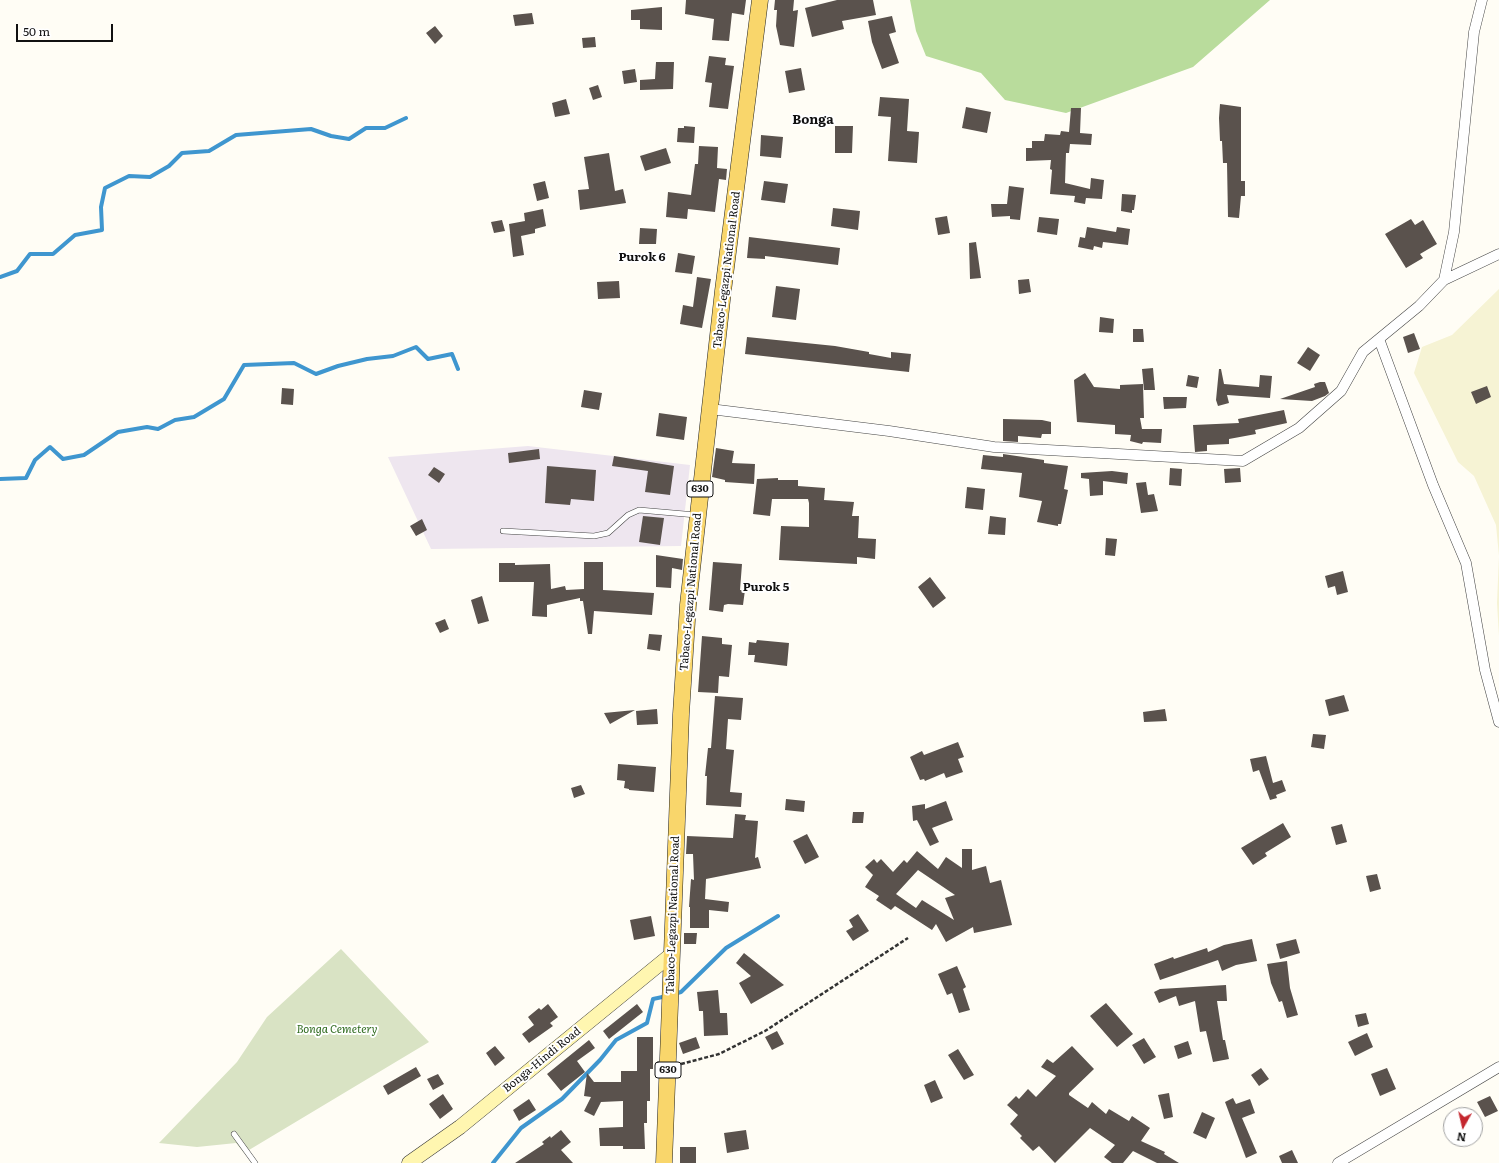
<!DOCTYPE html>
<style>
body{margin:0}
#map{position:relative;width:1499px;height:1163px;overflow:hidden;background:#fffdf5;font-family:Literata,serif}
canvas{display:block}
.north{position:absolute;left:1443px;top:1107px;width:40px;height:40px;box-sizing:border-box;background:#fff;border:1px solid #a0a0a0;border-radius:50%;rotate:188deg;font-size:11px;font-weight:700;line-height:16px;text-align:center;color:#111}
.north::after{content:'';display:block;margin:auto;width:14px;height:18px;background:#c4262e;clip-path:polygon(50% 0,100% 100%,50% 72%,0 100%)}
.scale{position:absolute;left:16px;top:24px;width:97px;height:18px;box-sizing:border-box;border:2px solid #111;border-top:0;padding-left:5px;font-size:12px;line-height:14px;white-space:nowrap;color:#111;-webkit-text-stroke:3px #fff;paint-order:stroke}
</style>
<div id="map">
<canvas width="1499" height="1163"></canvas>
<div class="north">N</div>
<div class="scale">50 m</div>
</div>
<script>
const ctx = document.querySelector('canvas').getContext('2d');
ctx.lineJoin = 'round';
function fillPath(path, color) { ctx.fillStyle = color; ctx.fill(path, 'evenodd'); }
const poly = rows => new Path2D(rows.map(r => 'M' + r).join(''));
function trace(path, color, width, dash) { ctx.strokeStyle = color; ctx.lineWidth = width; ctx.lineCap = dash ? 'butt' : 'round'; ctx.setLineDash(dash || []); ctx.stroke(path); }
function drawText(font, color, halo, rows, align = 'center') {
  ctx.font = font + ' Literata,serif'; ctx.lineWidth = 4; ctx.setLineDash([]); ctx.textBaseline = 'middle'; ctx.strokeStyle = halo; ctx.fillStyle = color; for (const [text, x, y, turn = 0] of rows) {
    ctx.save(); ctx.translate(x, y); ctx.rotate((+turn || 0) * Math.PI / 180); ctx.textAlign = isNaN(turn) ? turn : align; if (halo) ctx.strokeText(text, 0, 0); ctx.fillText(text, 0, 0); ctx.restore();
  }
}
const industrial = poly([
 [528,446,690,465,681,546,431,549,388,457]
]);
const farmland = poly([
 [1499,289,1499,636,1497,603,1499,556,1496,525,1474,476,1458,462,1414,373,1422,347,1452,335]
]);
const forest = poly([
 [910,0,1270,0,1193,67,1066,113,1005,100,981,73,926,56,916,31]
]);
const cemetery = poly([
 [341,949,429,1042,244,1153,236,1143,197,1147,159,1143,237,1062,267,1017]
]);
const stream = poly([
 [0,277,17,271,30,254,53,254,75,235,102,230,101,207,105,188,129,176,150,177,169,166,182,153,209,151,236,135,311,129,331,136,349,139,366,128,385,128,406,118],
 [0,479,26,478,35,460,50,447,63,459,84,455,118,432,147,427,158,429,175,420,194,417,224,399,244,365,294,363,316,374,338,366,367,359,393,356,416,347,428,359,452,354,458,369],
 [674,994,681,992,726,948,778,916],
 [493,1163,521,1128,562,1099,600,1060,616,1040,647,1023,653,999,667,996]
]);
const building = poly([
 [686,0,746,0,744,15,732,13,729,41,712,40,714,19,685,14],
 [775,0,794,0,793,11,798,10,794,47,780,45,776,26,777,10,774,10],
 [837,0,873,0,876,15,842,21,844,29,812,37,805,8],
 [662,7,662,30,640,29,640,20,631,20,631,10],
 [532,13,534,24,515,26,513,15],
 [892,16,896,32,889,34,899,63,882,69,872,42,868,21],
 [435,26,443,36,435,44,426,33],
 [595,37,596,47,583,48,582,38],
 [709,56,726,58,725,65,734,66,728,109,709,107,712,83,705,82],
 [656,62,674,62,673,89,640,90,640,80,655,79],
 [801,68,805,90,789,93,785,71],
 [635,69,637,82,624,84,622,71],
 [598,85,602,97,593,100,589,88],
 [880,97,909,99,907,131,919,132,917,163,888,161,891,117,878,116],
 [566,99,570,114,555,117,552,103],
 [1220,104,1241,107,1241,181,1245,181,1245,196,1241,196,1239,218,1228,217,1227,163,1223,163,1222,141,1220,141,1219,118],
 [966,107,991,112,987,133,962,128],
 [1071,108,1081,108,1080,133,1092,134,1091,145,1070,144,1069,153,1066,153,1065,183,1090,189,1091,178,1104,180,1102,199,1086,198,1085,204,1074,202,1075,196,1050,194,1052,170,1050,169,1051,160,1026,161,1026,148,1032,148,1032,141,1044,141,1045,134,1060,135,1061,131,1069,132],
 [684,126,695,127,694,143,677,142,678,128,684,128],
 [835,126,853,126,852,153,835,153],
 [761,135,783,137,781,158,760,156],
 [699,146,718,147,717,168,727,169,726,180,719,179,715,212,688,209,687,219,666,217,668,192,691,195,695,164,698,164],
 [666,148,671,163,645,171,640,156],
 [609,153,615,191,623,189,626,203,580,210,578,190,589,189,584,157],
 [545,181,549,198,537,201,533,184],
 [764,181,788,184,785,203,761,200],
 [1009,186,1024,188,1020,220,1010,219,1010,216,992,217,991,204,1007,204],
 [1122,194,1136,195,1134,210,1132,210,1132,213,1121,211],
 [833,208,860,211,858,230,831,226],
 [543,209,546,226,535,229,535,233,521,236,524,255,513,257,509,224,525,221,524,213],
 [947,216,950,233,938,235,935,218],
 [1039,217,1059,219,1057,235,1037,232],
 [1411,219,1415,225,1423,220,1437,244,1420,254,1423,258,1406,268,1385,234],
 [502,220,505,231,494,233,491,222],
 [1087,227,1116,232,1117,227,1130,229,1128,245,1103,242,1102,248,1094,246,1093,250,1078,247,1080,237,1085,238],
 [640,228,657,229,656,244,639,244],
 [749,237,840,248,838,265,765,256,765,259,747,258],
 [976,242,981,278,970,279,969,243],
 [678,253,695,256,692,274,675,272],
 [697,277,711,279,702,328,680,324,683,305,693,307],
 [1029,279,1031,292,1019,294,1018,280],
 [619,281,620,298,598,299,597,282],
 [776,286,800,289,796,320,772,317],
 [1100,317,1114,319,1113,333,1099,332],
 [1133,329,1143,329,1144,342,1133,342],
 [1414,333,1420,349,1408,353,1403,337],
 [747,337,835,346,869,352,869,354,891,358,891,352,911,354,909,372,745,354],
 [1308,347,1320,355,1310,371,1297,363],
 [1153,368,1155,390,1144,390,1142,369],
 [1219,369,1221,369,1224,384,1259,387,1260,375,1272,376,1270,398,1227,395,1229,403,1218,406,1216,400],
 [1085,373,1094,387,1120,389,1120,385,1143,384,1144,418,1140,418,1142,429,1162,429,1161,443,1143,442,1142,444,1130,441,1131,435,1115,434,1115,425,1077,422,1074,380],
 [1188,375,1199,377,1197,388,1186,386],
 [1320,382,1325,382,1329,393,1325,396,1312,401,1280,399,1315,387,1314,384],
 [1487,386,1491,397,1476,404,1471,392],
 [282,388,294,389,293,405,281,404],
 [584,390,602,393,599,410,581,407],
 [1163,397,1187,397,1186,408,1164,409],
 [1284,410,1287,423,1255,430,1256,434,1229,439,1229,444,1207,445,1207,451,1195,452,1193,425,1239,423,1238,419],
 [659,413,687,417,684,440,656,436],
 [1003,419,1042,420,1051,422,1051,434,1042,434,1041,438,1018,436,1018,442,1003,441],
 [716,448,734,451,732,463,755,464,754,484,725,482,725,480,712,477],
 [539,449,540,459,509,463,508,453],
 [1003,454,1044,460,1044,463,1068,466,1064,489,1068,490,1061,524,1058,524,1058,526,1037,522,1042,501,1019,497,1022,473,981,469,983,455,1003,457],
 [614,456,674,466,670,495,645,492,648,471,612,466],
 [547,466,596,470,594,501,571,499,570,505,545,503],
 [434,467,445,474,439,483,428,475],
 [1170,468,1182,469,1181,486,1169,485],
 [1240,468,1241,482,1225,483,1224,469],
 [1112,471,1128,473,1127,484,1103,481,1103,495,1090,496,1089,479,1081,478,1081,473],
 [778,478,778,480,798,480,798,486,825,488,824,500,854,502,852,516,859,516,858,538,876,539,875,559,857,557,857,564,779,560,781,526,809,527,809,503,808,499,772,499,770,516,753,514,757,479],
 [1146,482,1148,495,1154,494,1158,511,1141,513,1136,483],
 [967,487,985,489,983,510,965,508],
 [643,516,664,518,660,545,639,542],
 [990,516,1006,518,1005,535,988,534],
 [422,519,427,530,416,536,410,526],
 [1106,538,1117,539,1115,556,1105,555],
 [656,555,683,559,682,570,672,568,671,588,656,587],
 [584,562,603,562,603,590,654,593,652,615,594,611,592,634,588,634,583,601,580,601,580,598,547,605,547,617,532,616,534,582,499,582,499,563,515,563,515,565,550,564,551,589,565,586,566,590,584,589],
 [713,562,742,564,740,590,745,590,743,605,728,604,724,605,723,612,709,610],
 [1343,571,1348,592,1337,595,1335,586,1328,588,1325,576],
 [930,577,946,598,933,608,918,587],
 [482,596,489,621,478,624,471,600],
 [445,619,449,629,440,633,435,623],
 [649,634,662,635,660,651,647,649],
 [702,636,722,638,722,644,732,645,729,677,719,676,718,693,698,692],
 [757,640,789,643,787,666,754,662,755,655,748,655,749,642,756,643],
 [1344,695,1349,711,1329,716,1325,700],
 [715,696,743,698,741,720,728,719,726,749,734,750,730,792,742,793,741,807,706,805,707,776,705,776,708,748,711,748],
 [657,709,658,724,637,725,636,711],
 [1165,709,1167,721,1144,722,1143,712],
 [635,710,610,724,604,713],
 [1313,734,1326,735,1324,749,1311,747],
 [958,742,964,757,958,759,963,772,946,778,944,773,925,781,924,779,920,780,910,757,922,751,924,755],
 [1266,756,1273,783,1282,780,1286,791,1276,795,1277,798,1270,800,1259,770,1253,772,1250,759],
 [618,764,656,767,654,792,629,790,629,789,624,788,625,781,617,780],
 [581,785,585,794,574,798,571,788],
 [786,799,805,801,804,812,785,810],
 [946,801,953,820,932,828,939,842,930,846,917,820,913,821,912,806,925,804,925,809],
 [853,812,864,812,863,823,852,823],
 [735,814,746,815,745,820,758,821,755,858,758,857,761,868,706,879,705,899,729,902,728,912,709,910,709,928,690,928,690,907,689,907,691,879,694,880,693,854,686,854,687,836,733,838],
 [1283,823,1291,837,1265,853,1267,856,1253,865,1241,848],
 [1342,824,1347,842,1336,845,1331,827],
 [807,834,819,857,805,864,793,841],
 [962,849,972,849,972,870,986,866,990,883,1001,880,1012,925,974,933,973,927,946,942,936,924,932,930,895,906,891,910,876,900,879,896,865,887,873,875,865,867,874,859,877,863,881,859,893,872,904,860,907,863,917,851,938,869,946,857,962,868],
 [918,870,955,895,945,898,954,920,922,900,916,908,896,894],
 [1377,874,1381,889,1370,892,1366,876],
 [858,914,869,931,853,941,846,931,853,927,849,920],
 [651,916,655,936,634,940,630,920],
 [684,933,697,933,696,944,684,944],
 [1252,939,1257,961,1236,965,1222,971,1218,960,1160,980,1154,964,1173,957,1174,959,1207,948,1208,952,1224,945],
 [1296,939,1300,953,1280,959,1276,944],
 [744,953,784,985,751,1004,739,983,751,976,736,963],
 [1287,961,1290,988,1298,1015,1287,1018,1282,1001,1279,1002,1271,983,1267,964],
 [957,966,966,987,963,989,970,1010,959,1013,952,993,947,995,938,974],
 [1226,985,1227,1001,1217,1001,1223,1040,1225,1040,1229,1059,1213,1062,1206,1031,1200,1032,1195,1001,1179,1006,1176,996,1159,1003,1154,992,1160,989],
 [718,990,720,1013,727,1013,728,1035,704,1036,703,1011,699,1011,697,992],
 [1106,1003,1133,1034,1117,1047,1090,1016],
 [548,1004,558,1017,550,1023,553,1026,529,1043,522,1034,534,1025,528,1017,539,1008,541,1010],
 [637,1004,643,1012,609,1039,603,1031],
 [1366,1013,1369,1024,1358,1027,1355,1015],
 [777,1031,784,1044,772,1050,765,1037],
 [1367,1033,1373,1047,1355,1056,1348,1042],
 [637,1037,653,1037,653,1069,650,1069,650,1101,647,1101,647,1123,644,1123,645,1149,623,1149,623,1146,600,1146,599,1128,623,1127,623,1101,601,1102,594,1116,584,1111,591,1097,584,1096,587,1073,594,1082,621,1082,621,1071,637,1071],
 [696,1037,700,1048,683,1054,679,1043],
 [1144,1038,1156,1057,1144,1064,1132,1045],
 [589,1040,595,1048,577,1061,585,1072,561,1091,547,1074],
 [1188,1041,1192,1054,1178,1059,1174,1046],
 [495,1046,505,1058,495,1066,486,1053],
 [1072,1046,1094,1069,1069,1093,1069,1095,1088,1108,1092,1102,1106,1114,1109,1109,1129,1121,1132,1116,1150,1128,1141,1141,1165,1152,1164,1154,1179,1163,1157,1163,1133,1151,1123,1163,1112,1163,1104,1157,1115,1145,1090,1128,1055,1163,1039,1146,1033,1151,1020,1138,1022,1136,1010,1124,1018,1115,1007,1105,1016,1096,1019,1099,1028,1089,1036,1097,1056,1076,1041,1067,1047,1059,1053,1063],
 [958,1049,974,1075,964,1080,948,1055],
 [416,1067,421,1076,388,1095,383,1086],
 [1261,1068,1269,1079,1259,1086,1251,1075],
 [1387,1068,1396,1089,1380,1096,1371,1074],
 [438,1074,444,1084,433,1090,427,1079],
 [935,1080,943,1098,931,1103,924,1085],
 [1169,1093,1173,1117,1164,1119,1158,1095],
 [443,1094,453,1109,440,1119,429,1104],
 [1490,1096,1498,1111,1485,1117,1477,1102],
 [1233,1098,1236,1104,1250,1099,1255,1113,1242,1118,1257,1153,1246,1158,1225,1102],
 [529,1099,536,1110,519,1121,513,1110],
 [1202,1112,1215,1118,1206,1139,1193,1133],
 [561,1130,571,1142,561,1150,573,1163,515,1163,544,1144,542,1142,550,1136,551,1138],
 [746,1130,749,1149,727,1153,724,1133],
 [680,1147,696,1147,696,1163,680,1163],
 [1292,1150,1298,1163,1282,1163,1279,1156]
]);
const path = poly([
 [681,1064,719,1054,765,1031,908,938]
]);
const lane = poly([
 [503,531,594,536,608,533,628,515,639,510,696,515],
 [234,1134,255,1163]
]);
const street = poly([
 [1444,280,1454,232,1474,32,1482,0],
 [1379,339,1433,485,1466,563,1485,670,1499,722],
 [710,409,889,431,994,447,1243,461,1299,428,1341,391,1363,352,1419,306,1444,280,1499,254],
 [1338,1163,1499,1067]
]);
const secondary = poly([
 [409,1163,460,1127,672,954]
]);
const primary = poly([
 [664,1163,681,714,688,605,723,291,760,0]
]);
const shields = [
 [700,489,26],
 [668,1070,26]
];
const shieldNames = [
 ["630",700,489],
 ["630",668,1070]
];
const streetNames = [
 ["Tabaco-Legazpi National Road",727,270,-83],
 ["Tabaco-Legazpi National Road",691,592,-85],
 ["Tabaco-Legazpi National Road",673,915,-88],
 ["Bonga-Hindi Road",542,1060,-39]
];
const parkNames = [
 ["Bonga Cemetery",337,1030]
];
const neighbourhoodNames = [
 ["Purok 6",642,257],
 ["Purok 5",766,587]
];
const quarterNames = [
 ["Bonga",813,120]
];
fillPath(industrial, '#eee6ef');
fillPath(farmland, '#f6f3d4');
fillPath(forest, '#b9dc9c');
fillPath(cemetery, '#d9e3c4');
trace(stream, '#3f96cf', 4);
fillPath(building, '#5a524d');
trace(lane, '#444', 6);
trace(street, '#444', 11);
trace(secondary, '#333', 15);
trace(primary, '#222', 17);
trace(path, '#333', 2.5, [4, 2]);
trace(lane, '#fff', 5);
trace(street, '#fff', 10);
trace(secondary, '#fff6b0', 14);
trace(primary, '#f9d66b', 16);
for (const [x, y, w] of shields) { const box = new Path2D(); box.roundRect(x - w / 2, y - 8, w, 16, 3); ctx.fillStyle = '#fff'; ctx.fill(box); trace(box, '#111', 1); }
drawText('bold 10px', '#111', null, shieldNames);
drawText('11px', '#111', '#fff', streetNames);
drawText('italic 11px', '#2f6b1f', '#fff', parkNames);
drawText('bold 12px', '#111', '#fff', neighbourhoodNames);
drawText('bold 13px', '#111', '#fff', quarterNames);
</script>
